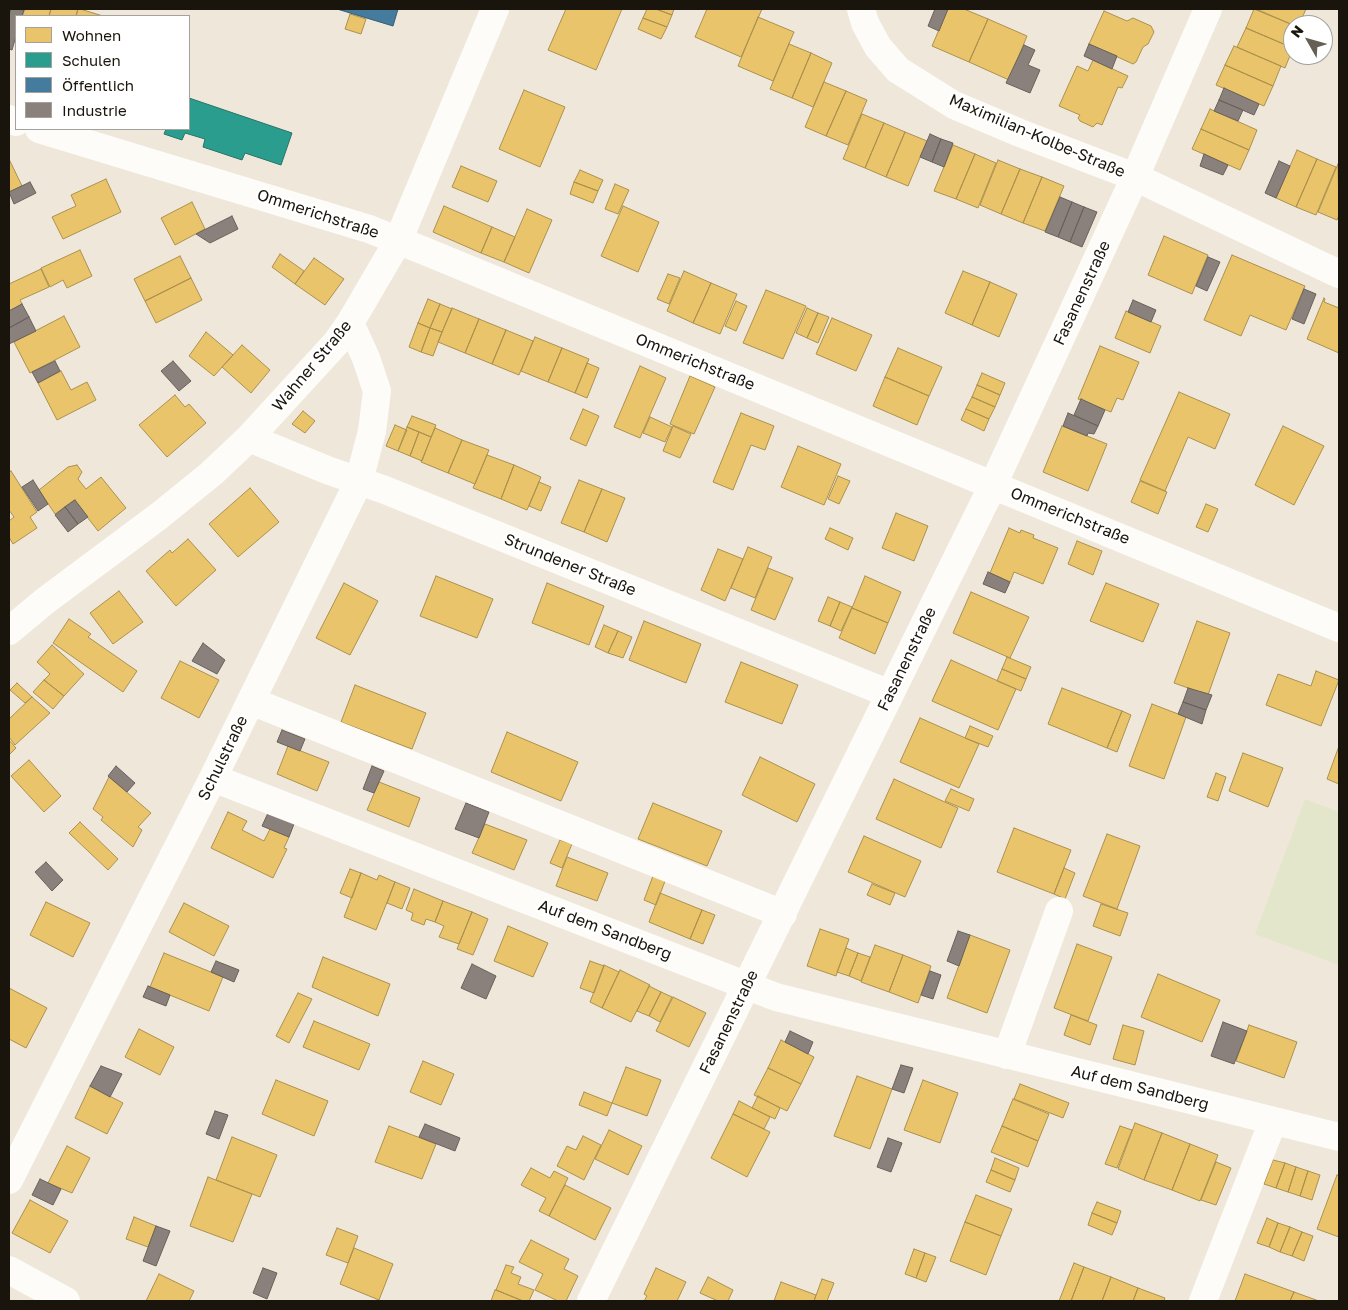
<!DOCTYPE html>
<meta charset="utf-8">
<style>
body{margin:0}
#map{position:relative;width:1348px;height:1310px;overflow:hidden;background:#efe8da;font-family:"Golos Text",sans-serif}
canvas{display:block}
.frame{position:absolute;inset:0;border:10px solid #1a150c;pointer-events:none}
.legend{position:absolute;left:15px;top:15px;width:175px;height:115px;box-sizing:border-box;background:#fff;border:1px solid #a3a19e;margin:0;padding:6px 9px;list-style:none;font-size:15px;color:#1a150c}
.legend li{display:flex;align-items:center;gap:10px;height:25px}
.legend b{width:25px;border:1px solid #a3a19e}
.north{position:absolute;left:1283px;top:15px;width:50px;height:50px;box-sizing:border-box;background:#fff;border:1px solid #a3a19e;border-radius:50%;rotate:308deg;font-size:14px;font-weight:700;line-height:20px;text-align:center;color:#1a150c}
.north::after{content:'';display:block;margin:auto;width:18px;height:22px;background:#655f54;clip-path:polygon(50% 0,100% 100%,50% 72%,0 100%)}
</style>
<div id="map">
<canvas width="1348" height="1310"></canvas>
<div class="frame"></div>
<ul class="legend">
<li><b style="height:14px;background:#e9c46a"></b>Wohnen</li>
<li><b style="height:14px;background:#2a9d8f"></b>Schulen</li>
<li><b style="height:14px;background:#457b9d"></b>Öffentlich</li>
<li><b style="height:14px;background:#8a817c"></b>Industrie</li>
</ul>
<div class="north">N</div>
</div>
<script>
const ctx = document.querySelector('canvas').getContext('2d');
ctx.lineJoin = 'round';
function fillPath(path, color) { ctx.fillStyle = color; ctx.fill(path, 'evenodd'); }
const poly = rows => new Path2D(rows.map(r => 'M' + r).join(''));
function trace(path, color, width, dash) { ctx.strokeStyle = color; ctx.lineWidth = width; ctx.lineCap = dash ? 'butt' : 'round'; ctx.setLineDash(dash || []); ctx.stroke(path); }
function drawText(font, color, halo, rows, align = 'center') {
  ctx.font = font + ' "Golos Text",sans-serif'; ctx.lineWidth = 5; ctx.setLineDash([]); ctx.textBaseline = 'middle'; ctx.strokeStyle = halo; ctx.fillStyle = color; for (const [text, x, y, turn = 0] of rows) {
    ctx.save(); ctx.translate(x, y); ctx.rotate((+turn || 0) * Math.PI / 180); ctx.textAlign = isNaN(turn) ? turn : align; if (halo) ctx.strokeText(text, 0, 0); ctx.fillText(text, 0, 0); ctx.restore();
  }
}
const green = poly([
 [1305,799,1339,812,1339,965,1255,934]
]);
const homes = poly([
 [25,9,51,9,49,16,22,16,25,9],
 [51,9,78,9,76,16,49,16,51,9],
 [78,9,80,9,103,16,76,16,78,9],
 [566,9,622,9,596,70,548,50,566,9],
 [647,9,656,9,672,15,667,27,643,18,647,9],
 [656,9,674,9,672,15,656,9],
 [707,9,762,9,741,57,695,37,707,9],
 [948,9,964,9,988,19,969,62,932,46,948,9],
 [1254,9,1293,25,1293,48,1246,28,1254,9],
 [1256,9,1306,9,1299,25,1293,25,1256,9],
 [1104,11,1127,21,1133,18,1151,26,1154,32,1148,44,1143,47,1136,62,1133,64,1089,44,1104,11],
 [350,14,366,19,361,34,345,29,350,14],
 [758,17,794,32,773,81,738,66,758,17],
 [643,18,667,27,661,39,638,29,643,18],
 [988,19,1027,36,1009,80,969,62,988,19],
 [1246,28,1293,48,1285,68,1237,47,1246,28],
 [789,44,811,53,792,98,770,89,789,44],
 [1234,46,1281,66,1273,86,1225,65,1234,46],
 [811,53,832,63,813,107,792,98,811,53],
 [1093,60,1128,76,1122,88,1118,87,1102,125,1097,123,1093,127,1080,121,1078,118,1080,115,1059,106,1077,66,1088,71,1093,60],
 [1225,65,1273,86,1264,106,1216,85,1225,65],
 [824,82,846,91,826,136,805,127,824,82],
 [524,90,565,107,540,167,499,149,524,90],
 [846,91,867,100,848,145,826,136,846,91],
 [1210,109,1257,130,1249,150,1201,129,1210,109],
 [862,114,884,123,865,168,843,159,862,114],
 [884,123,905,132,886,177,865,168,884,123],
 [1201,129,1249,150,1240,170,1192,149,1201,129],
 [905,132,927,141,908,186,886,177,905,132],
 [953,145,975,154,956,199,934,191,953,145],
 [1297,150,1317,159,1296,207,1276,198,1297,150],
 [975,154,996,163,978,208,956,199,975,154],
 [9,159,22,186,9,192,9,159],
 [1317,159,1336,167,1316,215,1296,207,1317,159],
 [998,160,1020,169,1001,214,980,205,998,160],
 [1338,164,1339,215,1337,220,1318,212,1338,164],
 [461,166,497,181,488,202,452,187,461,166],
 [1020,169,1042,177,1023,223,1001,214,1020,169],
 [580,170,603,180,598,191,574,182,580,170],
 [1042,177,1064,186,1045,231,1023,223,1042,177],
 [106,179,121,212,63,239,52,217,76,206,71,195,106,179],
 [574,182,598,191,593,203,570,194,574,182],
 [615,184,629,190,618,214,605,209,615,184],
 [192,202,205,229,175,245,161,218,192,202],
 [444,206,492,227,481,253,433,232,444,206],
 [623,206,659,222,638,272,601,256,623,206],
 [527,209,552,220,529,273,504,262,527,209],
 [492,227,515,237,504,262,481,253,492,227],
 [1164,236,1208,255,1192,294,1148,275,1164,236],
 [80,250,92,276,67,288,63,280,50,287,41,268,80,250],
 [280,254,304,271,295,284,272,267,280,254],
 [1232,255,1305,286,1286,330,1250,315,1241,336,1204,320,1232,255],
 [180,256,191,278,145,301,134,279,180,256],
 [314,258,344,279,325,305,295,284,314,258],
 [41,269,49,287,20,300,22,304,9,311,9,284,41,269],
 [684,271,711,283,693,323,667,311,684,271],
 [963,271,990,282,972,325,945,313,963,271],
 [668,274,680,278,669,304,657,299,668,274],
 [191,278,202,300,156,323,145,301,191,278],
 [990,282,1017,294,999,337,972,325,990,282],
 [711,283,737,294,720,334,693,323,711,283],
 [766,290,806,306,783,359,743,343,766,290],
 [1324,298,1325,299,1324,302,1339,308,1339,353,1307,339,1324,298],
 [428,299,440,304,430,328,418,323,428,299],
 [736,301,747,306,736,331,725,326,736,301],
 [440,304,452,309,442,332,430,328,440,304],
 [452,308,479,319,465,353,438,342,452,308],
 [807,308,818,313,807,338,796,333,807,308],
 [1126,311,1161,326,1150,353,1115,338,1126,311],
 [818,313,829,317,818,343,807,338,818,313],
 [64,316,80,347,30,373,14,342,64,316],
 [832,318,872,335,856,371,816,354,832,318],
 [479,319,506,330,492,364,465,353,479,319],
 [418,323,430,328,421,352,409,347,418,323],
 [430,328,442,332,433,356,421,352,430,328],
 [506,330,533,341,519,375,492,364,506,330],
 [206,332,233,355,214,376,189,356,206,332],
 [535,337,562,348,548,382,521,371,535,337],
 [242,345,270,370,251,393,222,367,242,345],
 [1100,346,1139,362,1123,400,1117,398,1111,412,1078,399,1100,346],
 [562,348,589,359,575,393,548,382,562,348],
 [898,348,942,367,929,396,885,377,898,348],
 [587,363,599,368,587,398,575,393,587,363],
 [640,366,666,378,640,438,614,427,640,366],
 [61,371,71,390,87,382,96,400,57,420,38,383,61,371],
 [982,373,1005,383,1000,395,977,385,982,373],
 [690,376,715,387,694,434,670,424,690,376],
 [885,377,929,396,917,425,873,406,885,377],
 [977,385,1000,395,995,407,972,397,977,385],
 [1179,392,1230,414,1215,449,1188,437,1165,491,1140,480,1179,392],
 [175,395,185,407,189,404,206,423,167,457,139,425,175,395],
 [972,397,995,407,989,419,966,409,972,397],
 [583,409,599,416,586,446,570,439,583,409],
 [966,409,989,419,984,431,961,420,966,409],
 [303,411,315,421,305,433,292,424,303,411],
 [741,413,774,426,765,450,751,445,733,490,713,482,741,413],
 [412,416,436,425,431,437,407,427,412,416],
 [650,417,672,427,665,442,643,433,650,417],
 [395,425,407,430,398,451,386,446,395,425],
 [673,426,691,434,680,458,663,451,673,426],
 [1062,426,1107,444,1088,491,1043,472,1062,426],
 [1283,426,1324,446,1294,505,1255,485,1283,426],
 [407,427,419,432,410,456,398,451,407,427],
 [435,428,462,440,448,473,421,462,435,428],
 [419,432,431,437,422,461,410,456,419,432],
 [462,440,489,450,475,484,448,473,462,440],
 [798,446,841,464,824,505,781,487,798,446],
 [487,455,514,465,501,499,473,488,487,455],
 [77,465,82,472,78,479,86,489,101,477,126,508,98,531,74,500,55,514,39,490,68,467,77,465],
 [514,465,541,477,527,510,501,499,514,465],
 [11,471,37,512,30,517,37,528,13,544,9,537,9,521,14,517,9,510,9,472,11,471],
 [838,476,850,481,839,504,828,499,838,476],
 [579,480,602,489,584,532,561,523,579,480],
 [1140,481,1167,492,1158,514,1131,502,1140,481],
 [539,482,551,487,541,511,529,506,539,482],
 [250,488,279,522,238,557,209,524,250,488],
 [602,489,625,498,607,542,584,532,602,489],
 [1206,504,1218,509,1208,532,1196,527,1206,504],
 [896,513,928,526,914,561,882,548,896,513],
 [830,528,853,538,848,550,825,539,830,528],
 [1009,528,1020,533,1021,530,1034,535,1033,538,1058,548,1043,584,1014,572,1010,582,990,573,1009,528],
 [188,539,216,570,176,606,146,571,170,550,172,553,188,539],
 [1077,541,1102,551,1093,575,1068,564,1077,541],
 [748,547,772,557,755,598,731,588,748,547],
 [718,549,743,559,725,601,701,590,718,549],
 [768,568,793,578,775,620,751,610,768,568],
 [436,576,493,599,477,638,420,616,436,576],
 [865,576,901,592,888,623,852,608,865,576],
 [344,583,378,601,350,655,316,638,344,583],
 [547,583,604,606,589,645,532,623,547,583],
 [1106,583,1159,604,1143,642,1090,621,1106,583],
 [119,591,143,622,113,644,90,613,119,591],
 [971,592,1029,617,1010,658,953,633,971,592],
 [828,597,840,602,830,626,818,621,828,597],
 [840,602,852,607,841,631,830,626,840,602],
 [852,608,888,623,875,654,839,638,852,608],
 [69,619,91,634,88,637,137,671,123,692,53,643,69,619],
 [644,621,701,644,686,683,629,660,644,621],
 [1197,621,1230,633,1208,695,1174,683,1197,621],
 [604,625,618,631,608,653,595,647,604,625],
 [618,631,632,637,623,658,608,653,618,631],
 [52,645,84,674,64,696,44,680,50,674,37,662,52,645],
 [1007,657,1031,667,1026,679,1002,669,1007,657],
 [951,660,1016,689,998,730,932,701,951,660],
 [180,661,219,680,199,718,161,698,180,661],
 [741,662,798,685,782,724,725,702,741,662],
 [1002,669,1026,679,1021,691,997,681,1002,669],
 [1316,671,1339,680,1321,726,1266,705,1278,674,1311,686,1316,671],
 [44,680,64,696,53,709,33,692,44,680],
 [17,683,32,697,25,703,10,690,17,683],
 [355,685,426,713,412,749,341,722,355,685],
 [1062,688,1122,711,1107,748,1048,724,1062,688],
 [32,697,50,713,15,745,9,737,9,719,32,697],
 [1152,704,1186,717,1164,779,1129,766,1152,704],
 [1122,711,1131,715,1117,752,1107,748,1122,711],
 [920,718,979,744,959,788,900,762,920,718],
 [970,726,993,736,988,747,965,738,970,726],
 [507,732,578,762,561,801,491,772,507,732],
 [9,740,16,748,9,755,9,740],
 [288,746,329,762,317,791,277,774,288,746],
 [1339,746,1339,784,1327,779,1339,746],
 [1243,753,1283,768,1268,807,1229,791,1243,753],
 [760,757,815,784,797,822,742,795,760,757],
 [29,760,61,796,44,812,11,776,29,760],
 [1216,773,1226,777,1218,801,1207,797,1216,773],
 [109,777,151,813,138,827,142,830,133,847,101,820,103,817,93,809,109,777],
 [894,779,958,808,941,848,876,819,894,779],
 [379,782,420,798,409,827,367,810,379,782],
 [951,789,974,799,969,811,945,801,951,789],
 [653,803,722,831,707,866,638,839,653,803],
 [228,812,247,821,242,830,264,841,270,829,289,837,284,848,287,849,273,878,211,848,228,812],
 [80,822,118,859,108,870,69,833,80,822],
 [485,824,527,840,514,870,472,853,485,824],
 [1014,828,1071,850,1054,894,997,872,1014,828],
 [1107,834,1140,846,1117,909,1083,896,1107,834],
 [864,836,921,861,905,897,848,872,864,836],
 [560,840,572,844,562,868,550,863,560,840],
 [567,857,608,873,597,901,556,886,567,857],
 [1064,868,1075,873,1065,899,1054,894,1064,868],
 [350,869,361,873,352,898,340,893,350,869],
 [361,873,377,880,379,875,395,882,376,930,344,917,361,873],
 [653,876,665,881,656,905,644,900,653,876],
 [395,882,410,888,402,909,387,903,395,882],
 [872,884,895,893,890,905,867,895,872,884],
 [414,889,443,901,435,922,426,919,424,925,411,920,413,913,406,910,414,889],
 [660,893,702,910,690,939,649,922,660,893],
 [443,901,472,912,459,944,439,937,444,926,435,922,443,901],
 [46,902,90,923,73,957,30,935,46,902],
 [184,903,229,926,214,956,169,932,184,903],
 [1101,904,1128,913,1120,936,1093,926,1101,904],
 [702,910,715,915,703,944,690,939,702,910],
 [472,912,488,919,473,955,457,949,472,912],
 [508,926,548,943,533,977,494,961,508,926],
 [820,929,849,939,836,976,807,966,820,929],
 [970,935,1010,950,987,1013,947,998,970,935],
 [1077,944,1112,957,1088,1021,1054,1008,1077,944],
 [875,945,903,955,889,992,861,982,875,945],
 [846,948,858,953,849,976,837,972,846,948],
 [164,953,223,977,209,1011,150,987,164,953],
 [858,953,870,957,861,981,849,976,858,953],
 [903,955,931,966,918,1003,889,992,903,955],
 [323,957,390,984,378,1016,312,987,323,957],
 [590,961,604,966,594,993,580,988,590,961],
 [604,965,619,972,602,1008,590,1002,604,965],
 [620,970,650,985,631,1022,602,1008,620,970],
 [1158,974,1220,1000,1202,1042,1141,1017,1158,974],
 [649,986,661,992,649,1016,637,1011,649,986],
 [9,988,47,1008,26,1048,9,1039,9,988],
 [661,992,672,997,660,1022,649,1016,661,992],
 [298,993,312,999,289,1043,276,1036,298,993],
 [673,997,706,1013,689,1047,656,1031,673,997],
 [1071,1015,1097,1025,1090,1045,1064,1035,1071,1015],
 [314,1021,370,1044,359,1070,303,1047,314,1021],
 [1123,1025,1144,1031,1135,1065,1113,1059,1123,1025],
 [1249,1025,1297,1042,1284,1078,1236,1061,1249,1025],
 [139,1029,174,1047,160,1075,125,1057,139,1029],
 [781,1040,814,1057,801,1084,768,1068,781,1040],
 [423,1061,454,1074,441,1105,410,1092,423,1061],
 [626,1067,661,1080,647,1116,612,1103,626,1067],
 [768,1068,801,1084,787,1111,754,1095,768,1068],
 [857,1076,892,1089,870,1149,834,1136,857,1076],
 [276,1080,328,1101,314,1136,262,1114,276,1080],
 [923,1080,958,1093,940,1143,904,1130,923,1080],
 [1020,1084,1069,1103,1063,1118,1014,1099,1020,1084],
 [90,1086,123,1103,107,1134,75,1118,90,1086],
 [584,1092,612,1103,607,1116,579,1105,584,1092],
 [758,1096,780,1108,775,1119,752,1108,758,1096],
 [1013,1099,1049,1114,1038,1141,1002,1126,1013,1099],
 [739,1101,770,1117,764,1129,733,1114,739,1101],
 [733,1114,770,1132,747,1177,711,1158,733,1114],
 [1135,1123,1162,1133,1144,1180,1118,1169,1135,1123],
 [389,1126,436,1144,422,1179,375,1162,389,1126],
 [1002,1126,1038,1141,1028,1167,991,1152,1002,1126],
 [1120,1126,1132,1130,1117,1168,1105,1164,1120,1126],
 [609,1130,642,1146,628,1175,595,1159,609,1130],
 [1162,1133,1190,1144,1172,1190,1144,1180,1162,1133],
 [583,1136,601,1145,584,1180,557,1166,567,1146,576,1150,583,1136],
 [232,1137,277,1155,260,1197,216,1180,232,1137],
 [1190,1144,1218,1155,1200,1201,1172,1190,1190,1144],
 [67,1146,90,1158,72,1193,48,1183,67,1146],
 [995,1158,1019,1168,1015,1180,991,1170,995,1158],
 [1273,1160,1285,1163,1276,1188,1264,1184,1273,1160],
 [1216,1162,1231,1168,1216,1205,1201,1200,1216,1162],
 [1285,1163,1296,1167,1288,1192,1276,1188,1285,1163],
 [1296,1167,1308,1171,1300,1196,1288,1192,1296,1167],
 [531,1168,550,1178,554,1171,568,1178,549,1216,539,1211,546,1198,521,1185,531,1168],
 [991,1170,1015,1180,1010,1192,986,1182,991,1170],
 [1308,1171,1320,1175,1312,1200,1300,1196,1308,1171],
 [1337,1175,1339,1176,1339,1237,1317,1229,1337,1175],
 [208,1177,252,1194,233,1242,190,1226,208,1177],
 [565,1185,611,1208,595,1240,549,1216,565,1185],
 [976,1195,1012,1209,1001,1236,965,1222,976,1195],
 [30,1200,68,1221,50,1253,12,1233,30,1200],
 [1097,1202,1121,1211,1117,1223,1092,1213,1097,1202],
 [1092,1213,1117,1223,1112,1235,1088,1225,1092,1213],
 [134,1217,156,1226,148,1247,126,1239,134,1217],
 [1267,1218,1278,1223,1269,1247,1257,1243,1267,1218],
 [965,1222,1001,1236,986,1275,950,1261,965,1222],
 [1278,1223,1290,1227,1280,1252,1269,1247,1278,1223],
 [1290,1227,1302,1232,1292,1256,1280,1252,1290,1227],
 [337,1228,358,1236,348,1263,326,1255,337,1228],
 [1302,1232,1313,1236,1304,1261,1292,1256,1302,1232],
 [531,1240,569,1259,564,1269,578,1276,566,1301,558,1301,535,1290,543,1274,519,1262,531,1240],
 [354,1248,393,1264,379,1300,340,1284,354,1248],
 [914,1249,925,1253,916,1278,905,1274,914,1249],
 [925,1253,936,1257,926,1282,916,1278,925,1253],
 [1074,1263,1084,1267,1071,1301,1059,1301,1074,1263],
 [506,1265,514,1267,511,1273,521,1277,518,1284,534,1290,529,1301,523,1301,496,1290,506,1265],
 [1084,1267,1111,1277,1102,1301,1071,1301,1084,1267],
 [656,1268,686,1282,677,1301,644,1301,647,1296,644,1294,656,1268],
 [159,1274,194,1291,189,1301,146,1301,159,1274],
 [1245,1274,1294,1292,1290,1301,1235,1301,1245,1274],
 [708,1277,733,1290,728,1301,718,1301,700,1293,708,1277],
 [1111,1277,1138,1288,1133,1301,1102,1301,1111,1277],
 [822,1279,834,1283,827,1301,814,1301,822,1279],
 [781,1282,816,1295,814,1301,774,1301,781,1282],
 [1138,1288,1165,1298,1164,1301,1133,1301,1138,1288],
 [495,1290,496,1290,523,1301,491,1301,495,1290],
 [1294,1292,1319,1301,1320,1301,1290,1301,1294,1292]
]);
const schools = poly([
 [189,98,292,133,281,165,245,153,242,160,203,147,205,139,185,133,182,140,164,134,166,129,189,129,189,98]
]);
const public = poly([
 [337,9,398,9,393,26,337,9]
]);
const industry = poly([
 [11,9,24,10,22,16,16,16,16,36,12,50,9,49,9,16,11,9],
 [935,9,948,9,939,31,928,26,935,9],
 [1089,44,1117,56,1112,69,1084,56,1089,44],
 [1024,45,1035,50,1028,65,1040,70,1030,93,1006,83,1024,45],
 [1224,88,1259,104,1254,115,1219,100,1224,88],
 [1219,100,1243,110,1238,121,1214,111,1219,100],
 [930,134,941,139,932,162,920,157,930,134],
 [941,139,953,143,944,167,932,162,941,139],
 [1204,154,1228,165,1223,175,1200,166,1204,154],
 [1279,161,1290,166,1276,198,1265,193,1279,161],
 [30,182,36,193,14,204,9,192,30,182],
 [1060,197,1072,202,1058,237,1045,232,1060,197],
 [1072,202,1084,207,1070,242,1058,237,1072,202],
 [1084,207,1097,212,1082,247,1070,242,1084,207],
 [232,216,238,229,210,243,196,234,232,216],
 [1208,257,1220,262,1207,291,1196,286,1208,257],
 [1304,289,1316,294,1304,324,1292,319,1304,289],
 [1133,300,1156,310,1151,322,1128,312,1133,300],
 [22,304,29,317,9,328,9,311,22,304],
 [29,317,36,331,9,344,9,328,29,317],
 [55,361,60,371,38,383,32,372,55,361],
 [173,361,191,381,179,391,161,371,173,361],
 [1081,399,1105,410,1098,426,1074,415,1081,399],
 [1068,413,1098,426,1094,434,1088,433,1087,436,1063,426,1068,413],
 [33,480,48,504,38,511,22,487,33,480],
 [75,500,88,517,78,524,65,507,75,500],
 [65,507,78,524,68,532,55,515,65,507],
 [988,572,1010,582,1005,593,983,584,988,572],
 [203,643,225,660,217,674,192,661,203,643],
 [1188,688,1212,695,1206,710,1183,702,1188,688],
 [1183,702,1206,710,1202,724,1178,714,1183,702],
 [282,730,305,739,300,751,277,742,282,730],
 [116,766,135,783,127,792,108,776,116,766],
 [372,766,384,771,374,793,363,789,372,766],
 [466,803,489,812,479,838,455,829,466,803],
 [268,813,294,824,289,837,262,826,268,813],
 [46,862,63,880,52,891,35,872,46,862],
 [958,931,970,935,959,966,947,961,958,931],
 [216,961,239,970,234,982,211,972,216,961],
 [472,964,496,976,486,999,461,988,472,964],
 [930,971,941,975,933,999,921,995,930,971],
 [148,986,170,995,166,1006,143,997,148,986],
 [1223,1022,1247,1031,1234,1064,1211,1056,1223,1022],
 [790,1031,813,1042,808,1054,785,1042,790,1031],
 [901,1065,913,1068,904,1093,892,1089,901,1065],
 [101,1066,122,1074,110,1097,90,1086,101,1066],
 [215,1111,228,1115,219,1139,206,1134,215,1111],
 [425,1124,460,1138,455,1151,419,1137,425,1124],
 [888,1138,902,1143,891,1172,877,1167,888,1138],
 [40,1179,61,1189,53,1205,32,1195,40,1179],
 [156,1226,170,1231,156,1266,143,1261,156,1226],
 [263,1268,277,1273,267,1299,253,1293,263,1268]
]);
const minor = poly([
 [861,9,865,23,878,47,898,70,954,105,1020,133,1135,177,1339,274],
 [9,119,16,122],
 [39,129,369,229,427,252,1339,628],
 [249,438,327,470,385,490,890,694],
 [9,631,45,601,159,516,212,473,249,438,336,343,350,323,398,241,495,9],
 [251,701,783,914],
 [213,778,776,997,1339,1137],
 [1007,1055,1059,911],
 [9,1180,213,778,359,481,372,431,377,391,366,358,350,323],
 [9,1270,66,1301],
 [591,1301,993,485,1135,177,1208,9],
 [1203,1301,1273,1121]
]);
const streetNames = [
 ["Maximilian-Kolbe-Straße",1037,136,23],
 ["Ommerichstraße",318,214,18],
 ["Fasanenstraße",1082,293,-65],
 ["Ommerichstraße",695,362,22],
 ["Wahner Straße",312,366,-50],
 ["Ommerichstraße",1070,516,22],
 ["Strundener Straße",570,565,22],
 ["Fasanenstraße",907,659,-64],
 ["Schulstraße",223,758,-64],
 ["Auf dem Sandberg",605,930,21],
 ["Fasanenstraße",729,1022,-64],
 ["Auf dem Sandberg",1140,1088,14]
];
fillPath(green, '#e3e6ca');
fillPath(homes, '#e9c46a');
trace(homes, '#ab904e', 1);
fillPath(schools, '#2a9d8f');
trace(schools, '#257468', 1);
fillPath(public, '#457b9d');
trace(public, '#385c72', 1);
fillPath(industry, '#8a817c');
trace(industry, '#68615a', 1);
trace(minor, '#fdfcf9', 28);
drawText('16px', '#1a150c', '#fff', streetNames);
</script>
